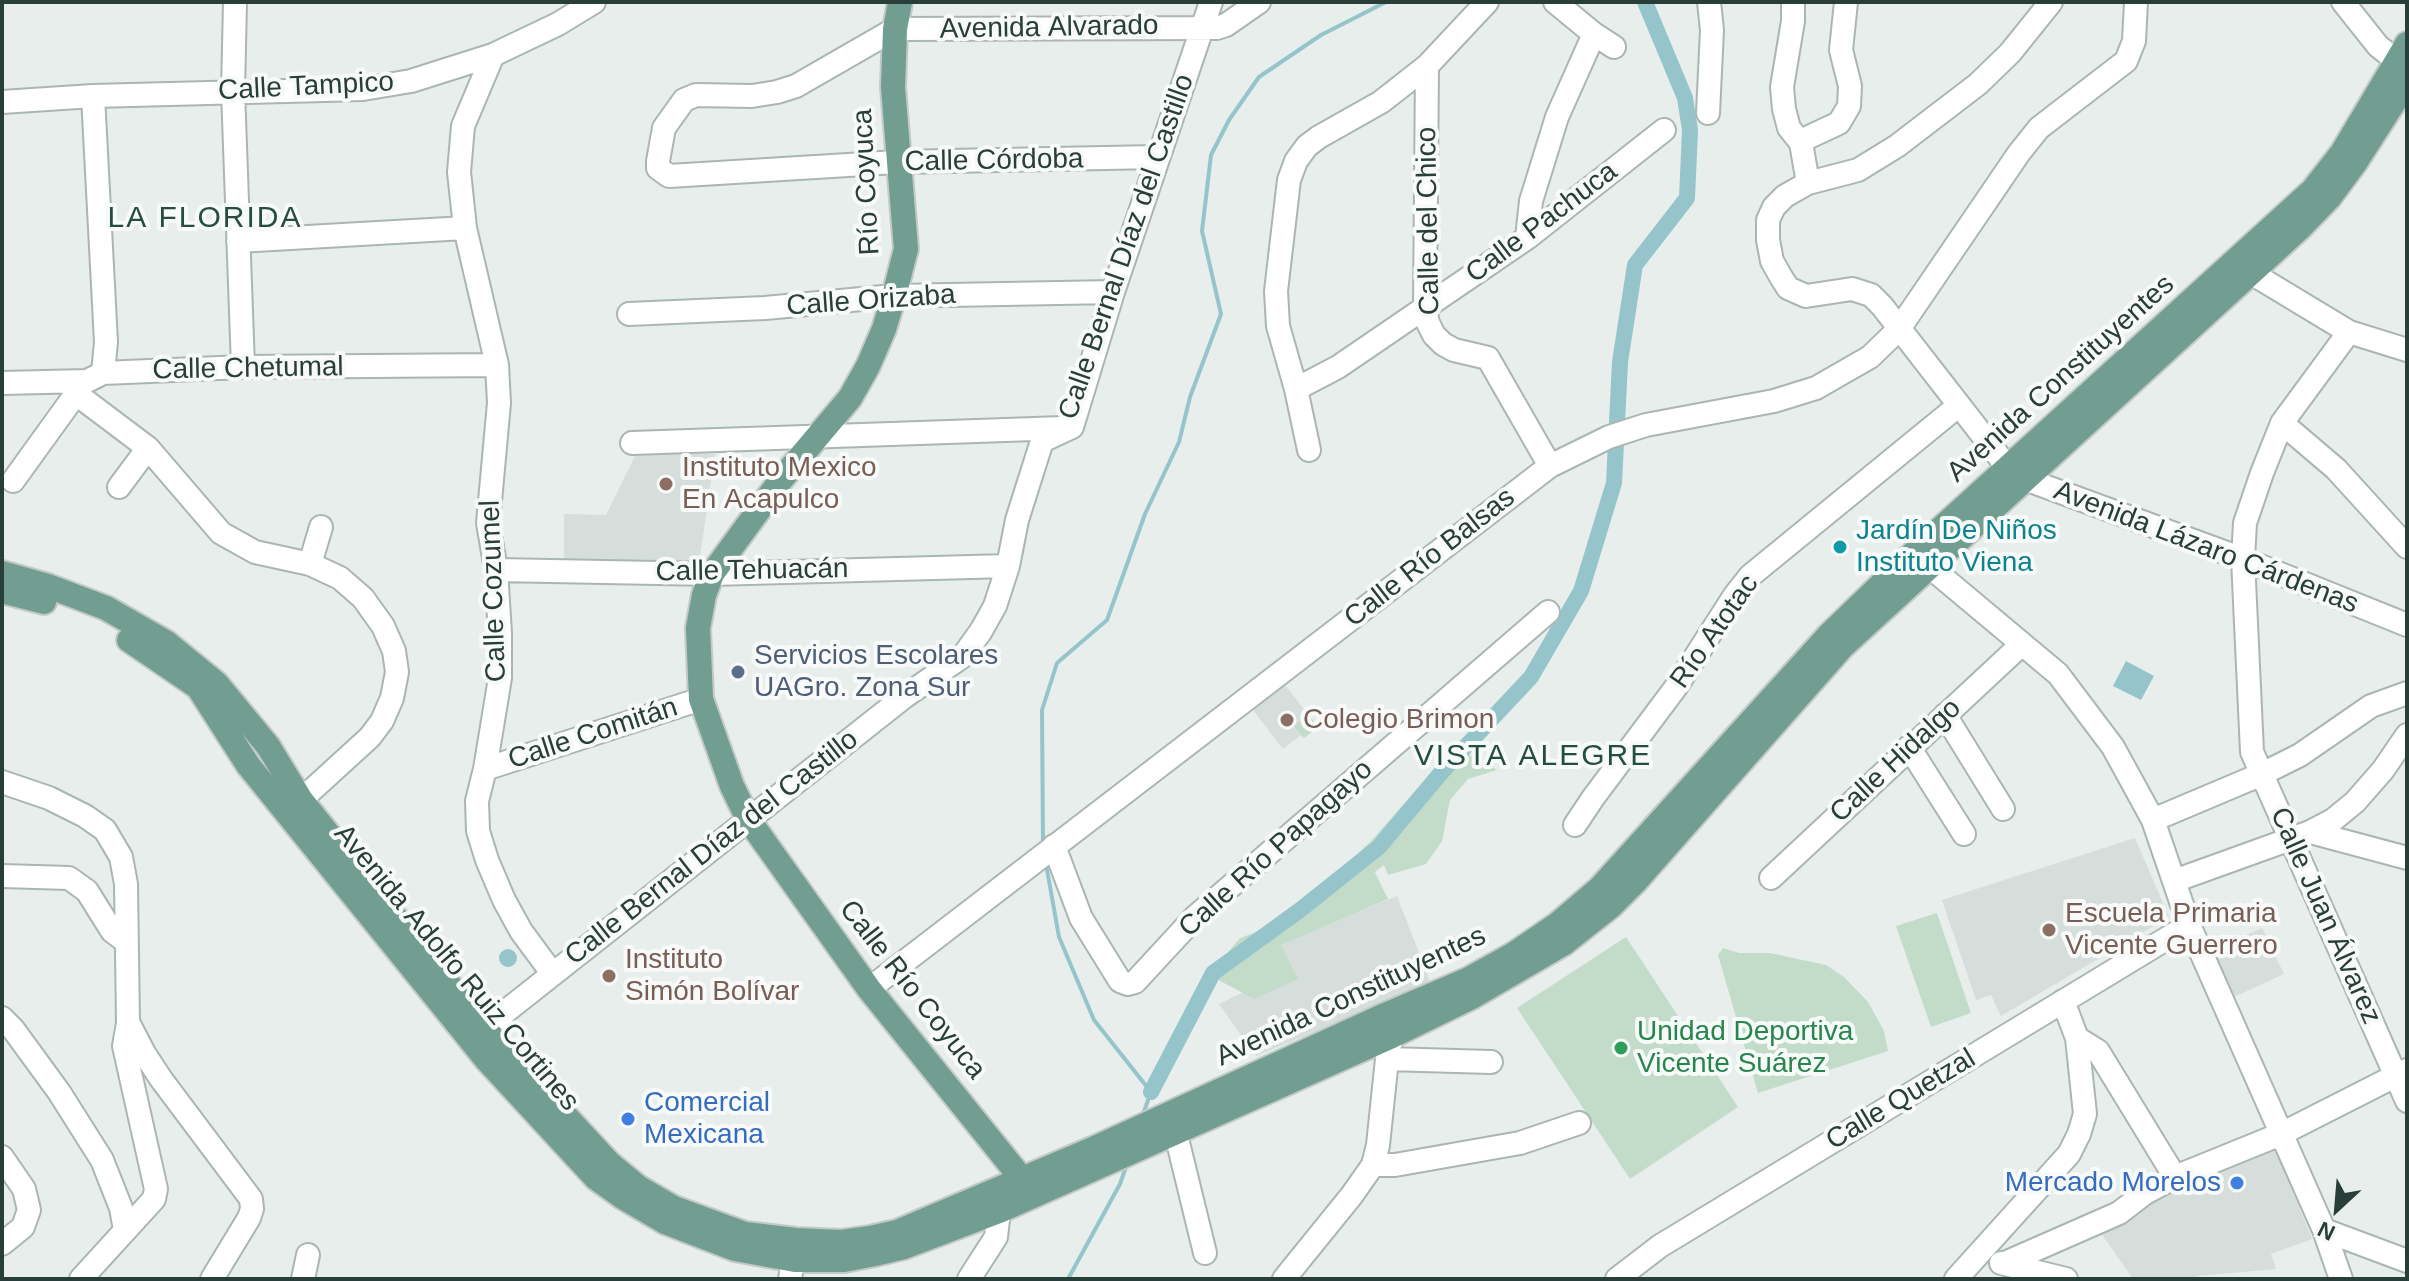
<!DOCTYPE html>
<meta charset="utf-8">
<style>
body{margin:0}
#map{position:relative;width:2409px;height:1281px;overflow:hidden;background:#e7eeeb;font-family:Arial,sans-serif}
canvas{display:block}
.frame{position:absolute;inset:0;border:4px solid #283e38;pointer-events:none}
.north{position:absolute;left:2297px;top:1169px;width:80px;height:80px;-webkit-text-stroke:6px #f7faf9;paint-order:stroke;rotate:206deg;font-size:22px;font-weight:700;line-height:32px;text-align:center;color:#283e38}
.north::after{content:'';display:block;margin:auto;width:28px;height:36px;background:#283e38;clip-path:polygon(50% 0,100% 100%,50% 72%,0 100%)}
</style>
<div id="map">
<canvas width="2409" height="1281"></canvas>
<div class="frame"></div>
<div class="north">N</div>
</div>
<script>
const ctx = document.querySelector('canvas').getContext('2d');
ctx.lineJoin = 'round';
function fillPath(path, color) { ctx.fillStyle = color; ctx.fill(path, 'evenodd'); }
const poly = rows => new Path2D(rows.map(r => 'M' + r).join(''));
function trace(path, color, width, dash) { ctx.strokeStyle = color; ctx.lineWidth = width; ctx.lineCap = dash ? 'butt' : 'round'; ctx.setLineDash(dash || []); ctx.stroke(path); }
function drawText(font, color, halo, rows, align = 'center') {
  ctx.font = font + ' Arial,sans-serif'; ctx.lineWidth = 8; ctx.setLineDash([]); ctx.textBaseline = 'middle'; ctx.strokeStyle = halo; ctx.fillStyle = color; for (const [text, x, y, turn = 0] of rows) {
    ctx.save(); ctx.translate(x, y); ctx.rotate((+turn || 0) * Math.PI / 180); ctx.textAlign = isNaN(turn) ? turn : align; if (halo) ctx.strokeText(text, 0, 0); ctx.fillText(text, 0, 0); ctx.restore();
  }
}
const built = poly([
 [637,452,715,454,699,563,564,560,564,514,606,515],
 [1285,685,1318,727,1304,738,1301,735,1283,749,1253,710],
 [2135,838,2169,917,2001,1016,1991,995,1976,1000,1942,900],
 [1397,896,1431,984,1256,1056,1219,1004,1280,974,1270,948],
 [2262,928,2284,974,2234,997,2213,950],
 [2272,1140,2312,1239,2271,1254,2276,1269,2197,1276,2195,1279,2133,1279,2096,1226]
]);
const green = poly([
 [1309,715,1318,727,1304,738,1294,726],
 [1465,752,1497,770,1468,779,1450,800,1442,841,1426,864,1388,875,1384,865,1375,872,1388,899,1281,945,1298,979,1254,999,1209,975,1240,938,1265,929,1314,895,1371,841,1430,774],
 [1937,913,1971,1013,1931,1027,1896,926],
 [1626,937,1738,1107,1630,1179,1517,1008],
 [1723,948,1739,953,1770,953,1826,965,1844,977,1868,1002,1884,1031,1888,1051,1758,1093,1718,955]
]);
const water = poly([
 [2126,661,2154,676,2141,700,2113,686],
 '499 958a9 9 0 1 1 18 0a9 9 0 1 1-18 0Z'
]);
const stream = poly([
 [1043,843,1042,710,1057,663,1107,620,1145,514,1179,442,1190,397,1221,314,1202,231,1211,155,1229,120,1259,77,1321,35,1386,2],
 [1046,864,1059,937,1094,1020,1151,1092,1142,1117],
 [1068,1279,1120,1184,1127,1164]
]);
const canal = poly([
 [1151,1092,1213,973,1300,910,1379,847,1440,774,1531,677,1581,591,1614,483,1620,362,1635,265,1687,198,1690,130,1685,98,1645,2]
]);
const minor = poly([
 [235,2,233,91,243,367],
 [1555,2,1594,34,1614,47],
 [1793,2,1793,21,1782,87,1784,109,1789,128,1801,143],
 [2051,2,2010,53,1978,84,1897,146,1858,170,1808,183,1785,196,1774,207,1768,220,1768,240,1772,261,1781,277,1788,288,1806,296,1852,289,1871,295,1882,306,2008,468,2025,479,2243,559,2407,625],
 [2343,2,2378,46,2407,69],
 [493,55,463,126,459,172,465,228,497,365,499,403,488,523,496,570,500,633,500,678,485,769,477,801,478,831,487,860,504,900,521,931,552,973],
 [1427,66,1425,308,1428,323,1434,335,1443,344,1454,350,1488,358,1550,466],
 [93,96,106,342,103,373],
 [2,102,93,96,363,89,411,81,493,55,558,24,594,2],
 [1708,113,1712,30,1709,2],
 [1157,157,897,162,669,176,658,168,658,161,664,128,684,100,696,95,752,96,777,92,796,86,895,29,1217,28,1226,25,1259,2],
 [1808,183,1801,143,1809,137,1839,123,1849,106,1850,86,1841,50,1846,2],
 [1527,238,1531,201,1557,117,1594,34],
 [238,241,465,228],
 [2238,265,2349,332,2407,350],
 [629,314,765,308,894,296,1113,292],
 [2349,332,2282,423,2262,473,2245,523,2243,559,2252,752,2407,1101],
 [2,383,87,381,103,373,243,367,497,365],
 [1296,389,1338,367,1527,238,1664,130],
 [75,393,148,448,221,533,255,552,310,564,340,578,363,598,383,626,394,651,397,672,392,698,382,721,370,737,301,800],
 [2282,423,2336,469,2407,547],
 [632,443,1063,428],
 [1309,450,1296,389,1278,326,1276,291,1289,180,1296,161,1307,146,1319,137,1381,102,1427,66,1487,2],
 [13,481,83,384],
 [119,487,148,448],
 [1917,556,2058,674,2113,747,2153,820,2189,925,2324,1230,2341,1279],
 [310,564,321,527],
 [496,570,712,574,1008,566],
 [1945,715,2003,809],
 [1909,747,1964,834],
 [485,769,701,699],
 [2,782,49,798,85,816,105,830,121,857,126,884,128,1022,144,1053,161,1079,251,1199,252,1209,249,1218,212,1279],
 [2153,820,2262,774,2300,755,2371,706,2407,693],
 [1575,825,1593,798,1676,687,1735,595,1750,576,1958,406],
 [2310,832,2407,858],
 [1054,846,1081,918,1120,981,1128,984,1135,982,1195,917,1548,612],
 [2,876,69,878,87,891,112,931,125,941],
 [1771,878,2022,644],
 [2174,881,2310,832,2333,820,2355,802,2383,770,2407,735],
 [869,989,1550,466,1609,437,1646,425,1774,401,1816,388,1870,357,1899,329,2019,153,2039,128,2126,61,2134,41,2136,2],
 [2,1018,13,1029,59,1092,102,1160,121,1208,125,1230],
 [472,1038,904,697,963,656,981,631,995,606,1008,566,1017,520,1042,441,1072,427,1113,292,1211,2],
 [2077,1038,2098,1051,2175,1177],
 [1387,1059,1491,1062],
 [1172,1118,1205,1253],
 [2,1157,24,1189,29,1210,23,1227,2,1244],
 [1373,1165,1395,1165,1520,1143,1579,1123],
 [2324,1230,2407,1261],
 [2001,1263,2066,1279],
 [2005,1263,2119,1213,2145,1193,2175,1177,2281,1134,2407,1070],
 [81,1279,154,1199,156,1189,124,1046,128,1023],
 [303,1279,308,1255],
 [790,1279,796,1242],
 [969,1279,996,1237,999,1211,991,1197],
 [1284,1279,1352,1195,1373,1165,1378,1145,1387,1059,1392,1036,1388,1024],
 [1617,1279,1660,1246,2189,925],
 [1956,1279,2069,1154,2079,1134,2085,1114,2077,1038,2063,1001]
]);
const major = poly([
 [900,2,895,29,893,87,906,249,894,296,884,329,868,366,850,398,780,481,712,574,704,595,698,628,701,699,732,786,748,819,869,989,1030,1189],
 [2,573,48,586,106,608,167,643,216,683,268,746,301,800,483,1027,609,1163,638,1187,674,1208,745,1234,796,1240,841,1242,870,1238,897,1232,1095,1148,1385,1015,1469,979,1514,954,1558,924,1599,889,1829,635,1914,553,2313,190,2342,153,2407,44],
 [2,591,44,602],
 [129,640,198,687,248,765,486,1059,596,1178,624,1198,665,1222,735,1249,795,1260,844,1260,875,1254,904,1247,999,1211,1392,1036,1472,997,1563,944,1611,906,1635,882,1842,647,2300,228,2329,198,2355,163,2407,82]
]);
const markers = [
 [666,484,8,"#8d6e63"],
 [1840,547,8,"#0f9aa8"],
 [738,672,8,"#5c6f8a"],
 [1287,720,8,"#8d6e63"],
 [2049,930,8,"#8d6e63"],
 [609,976,8,"#8d6e63"],
 [1621,1048,8,"#2e9e5b"],
 [628,1119,8,"#3f7fe0"],
 [2237,1183,8,"#3f7fe0"]
];
const streetNames = [
 ["Avenida Alvarado",1049,28,-1],
 ["Calle Tampico",306,87,-3],
 ["Calle Córdoba",994,161,-1],
 ["Río Coyuca",867,182,-93],
 ["Calle del Chico",1429,221,-91],
 ["Calle Pachuca",1542,223,-37],
 ["Calle Bernal Díaz del Castillo",1127,247,-71],
 ["Calle Orizaba",871,301,-4],
 ["Calle Chetumal",248,369,-1],
 ["Avenida Constituyentes",2061,379,-42],
 ["Avenida Lázaro Cárdenas",2206,548,21],
 ["Calle Río Balsas",1430,558,-38],
 ["Calle Tehuacán",752,571,-1],
 ["Calle Cozumel",494,591,-92],
 ["Río Atotac",1715,632,-55],
 ["Calle Comitán",593,734,-18],
 ["Calle Hidalgo",1896,761,-43],
 ["Calle Bernal Díaz del Castillo",712,848,-38],
 ["Calle Río Papagayo",1276,849,-42],
 ["Calle Juan Álvarez",2325,916,66],
 ["Avenida Adolfo Ruiz Cortines",456,968,50],
 ["Calle Río Coyuca",912,990,52],
 ["Avenida Constituyentes",1351,997,-25],
 ["Calle Quetzal",1901,1100,-31]
];
const educationNames = [
 ["Instituto Mexico",682,468],
 ["En Acapulco",682,500],
 ["Colegio Brimon",1303,720],
 ["Escuela Primaria",2065,914],
 ["Vicente Guerrero",2065,946],
 ["Instituto",625,960],
 ["Simón Bolívar",625,992]
];
const cultureNames = [
 ["Jardín De Niños",1856,531],
 ["Instituto Viena",1856,563]
];
const serviceNames = [
 ["Servicios Escolares",754,656],
 ["UAGro. Zona Sur",754,688]
];
const leisureNames = [
 ["Unidad Deportiva",1637,1032],
 ["Vicente Suárez",1637,1064]
];
const shopNames = [
 ["Comercial",644,1103],
 ["Mexicana",644,1135],
 ["Mercado Morelos",2221,1183,"right"]
];
const neighbourhoodNames = [
 ["LA FLORIDA",205,219],
 ["VISTA ALEGRE",1533,757]
];
fillPath(built, '#d5deda');
fillPath(green, '#c3dcc9');
fillPath(water, '#96c4cb');
trace(stream, '#96c4cb', 4);
trace(canal, '#96c4cb', 16);
trace(minor, '#aab6b2', 26);
trace(major, '#c3c9c7', 28);
trace(minor, '#fff', 22);
trace(major, '#719e91', 24);
for (const [x, y, r, color] of markers) { const dot = new Path2D(); dot.arc(x, y, r, 0, 2 * Math.PI); ctx.fillStyle = color; ctx.fill(dot); trace(dot, '#f7faf9', 3); }
drawText('28px', '#283e38', '#f7faf9', streetNames);
drawText('28px', '#785e54', '#f7faf9', educationNames, 'left');
drawText('28px', '#0d838f', '#f7faf9', cultureNames, 'left');
drawText('28px', '#4e5e75', '#f7faf9', serviceNames, 'left');
drawText('28px', '#27864d', '#f7faf9', leisureNames, 'left');
drawText('28px', '#366cbe', '#f7faf9', shopNames, 'left');
ctx.letterSpacing = '2px';
drawText('30px', '#254e43', '#f7faf9', neighbourhoodNames);
ctx.letterSpacing = '0px';
</script>
